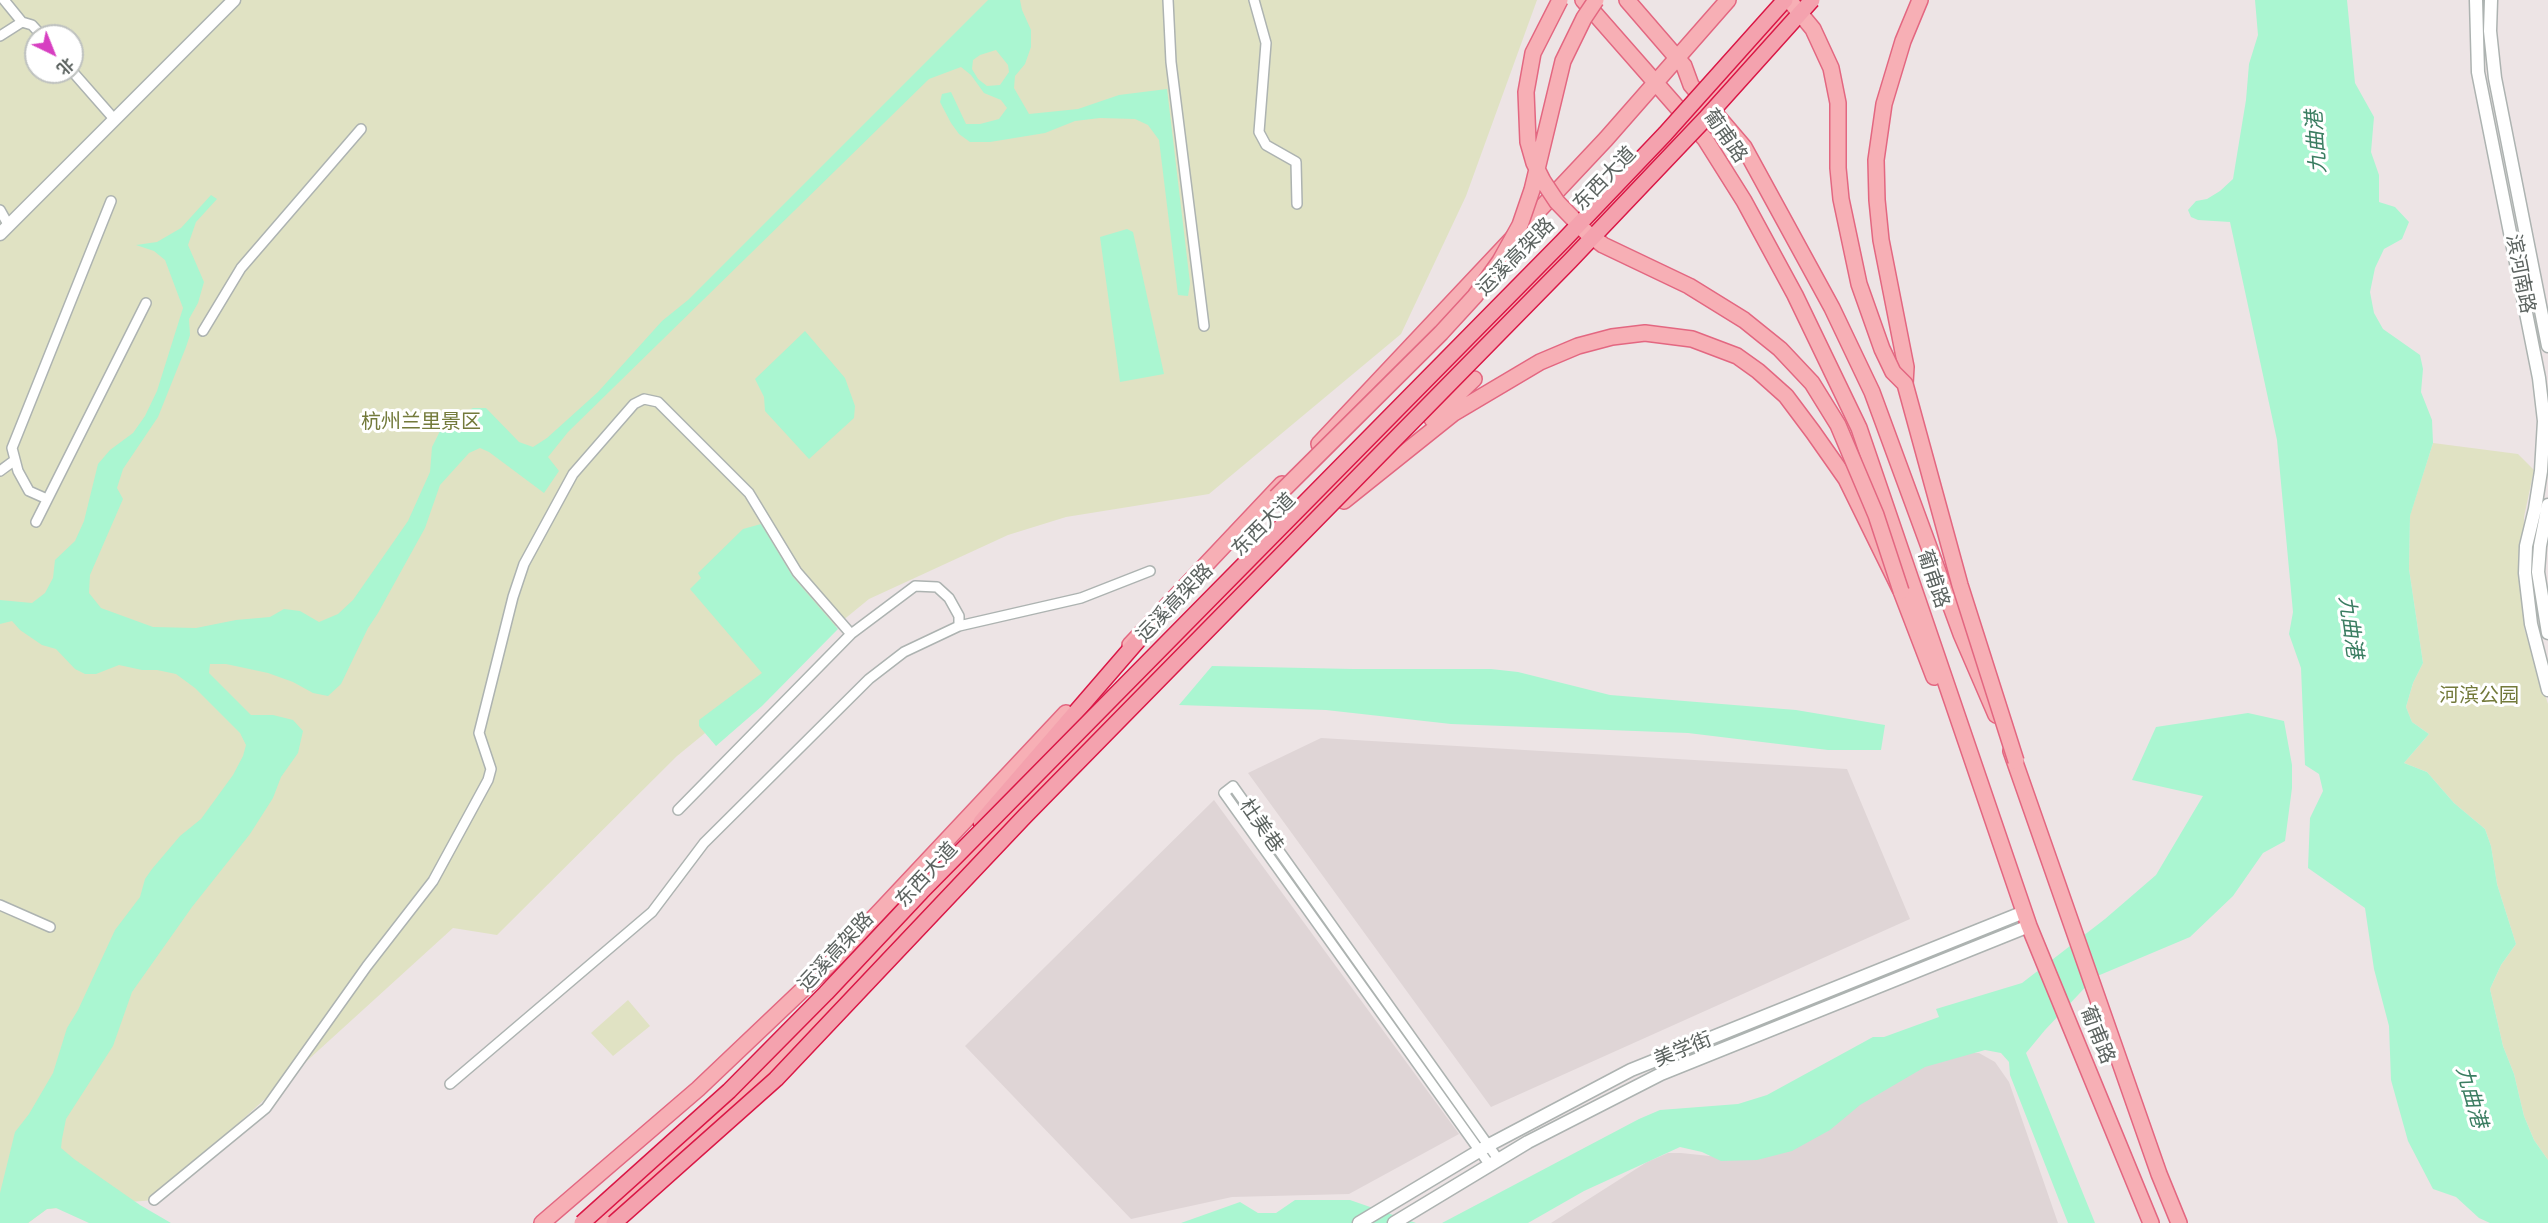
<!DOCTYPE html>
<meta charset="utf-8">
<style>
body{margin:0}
#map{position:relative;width:2548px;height:1223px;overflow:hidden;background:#ede4e5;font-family:Rubik,"Noto Sans SC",sans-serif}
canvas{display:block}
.north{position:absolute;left:24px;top:24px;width:60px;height:60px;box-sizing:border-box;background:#fff;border:2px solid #bec1bf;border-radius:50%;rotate:137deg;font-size:16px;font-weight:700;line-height:24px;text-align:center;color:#5c6360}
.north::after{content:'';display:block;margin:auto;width:21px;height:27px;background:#d73fc1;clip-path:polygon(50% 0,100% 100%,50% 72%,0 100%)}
</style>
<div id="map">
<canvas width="2548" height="1223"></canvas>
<div class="north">北</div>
</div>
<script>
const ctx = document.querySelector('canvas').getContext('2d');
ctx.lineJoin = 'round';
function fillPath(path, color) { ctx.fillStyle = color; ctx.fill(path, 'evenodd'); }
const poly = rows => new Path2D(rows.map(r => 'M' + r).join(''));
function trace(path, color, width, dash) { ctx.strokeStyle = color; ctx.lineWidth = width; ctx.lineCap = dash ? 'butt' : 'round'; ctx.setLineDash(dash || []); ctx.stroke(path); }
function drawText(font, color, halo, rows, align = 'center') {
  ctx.font = font + ' Rubik,"Noto Sans SC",sans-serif'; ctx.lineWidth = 6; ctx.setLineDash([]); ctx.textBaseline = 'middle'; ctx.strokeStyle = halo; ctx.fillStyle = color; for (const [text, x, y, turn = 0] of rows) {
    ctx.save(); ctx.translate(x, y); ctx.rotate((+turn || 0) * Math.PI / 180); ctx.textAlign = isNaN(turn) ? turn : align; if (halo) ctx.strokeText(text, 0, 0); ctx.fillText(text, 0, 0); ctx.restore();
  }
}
const education = poly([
 [1321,738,1847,769,1910,919,1491,1107,1248,773],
 [1214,800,1459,1134,1349,1194,1232,1197,1131,1219,965,1046],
 [1964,1053,1979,1053,1995,1062,2009,1082,2058,1223,1551,1223,1647,1162,1668,1153,1681,1153,1729,1158,1904,1072]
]);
const green = poly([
 [0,0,1537,0,1466,196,1401,334,1209,494,1066,517,1008,535,869,599,677,756,497,935,453,928,154,1200,47,1209,28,1223,0,1223],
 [36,36,72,36,72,72,36,72],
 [2433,443,2518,454,2534,470,2524,517,2524,628,2548,704,2548,1160,2534,1140,2524,1116,2514,1074,2503,1046,2490,989,2501,965,2516,944,2497,884,2491,846,2485,829,2454,803,2427,772,2404,763,2429,734,2412,722,2406,707,2413,683,2423,663,2409,569,2410,515],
 [628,1000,650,1026,613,1056,591,1033]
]);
const water = poly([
 [988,0,1020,0,1022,10,1031,30,1031,47,1025,64,1015,76,1014,88,1029,114,1078,109,1119,95,1167,89,1190,283,1188,296,1178,295,1159,140,1148,125,1135,119,1100,118,1075,121,1045,133,990,142,970,142,959,134,951,123,940,102,942,94,951,92,966,124,980,124,999,119,1007,108,1001,100,984,93,971,75,961,67,929,79,568,432,548,457,559,471,544,493,489,452,480,448,469,453,440,485,425,528,378,613,368,628,341,684,328,696,313,693,293,682,268,673,226,664,210,664,209,673,251,715,273,715,293,720,303,731,298,753,281,777,273,798,250,834,192,907,132,992,113,1046,66,1119,62,1139,61,1148,74,1159,140,1205,171,1223,89,1223,56,1208,47,1209,28,1223,0,1223,0,1193,15,1132,29,1114,53,1073,67,1028,78,1010,115,930,140,897,145,879,152,869,180,836,201,819,233,775,243,756,246,745,240,733,195,688,176,674,157,670,142,670,119,665,96,674,85,674,75,669,56,649,42,645,20,630,12,621,0,624,0,600,32,603,45,593,53,578,55,560,75,541,84,521,98,464,110,450,133,433,145,416,157,391,183,308,165,260,154,251,136,245,157,242,181,228,211,195,217,199,196,222,188,245,204,282,198,303,189,319,190,335,186,347,158,417,123,469,117,488,123,499,90,575,89,593,101,608,153,627,196,628,236,620,270,617,284,609,300,611,319,622,338,614,353,600,408,521,430,472,432,447,443,425,473,408,486,408,519,442,533,447,547,438,598,392,662,321,688,300],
 [996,50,1008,65,1009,72,1000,85,987,86,978,79,972,69,973,60,980,55],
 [2255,0,2347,0,2355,83,2374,117,2371,152,2379,175,2379,202,2395,207,2409,222,2402,239,2384,249,2375,268,2370,292,2374,313,2383,329,2420,355,2423,369,2421,392,2432,420,2433,443,2410,516,2409,569,2423,663,2413,683,2406,707,2412,722,2429,734,2404,763,2427,772,2454,803,2485,829,2491,846,2497,884,2516,944,2501,965,2490,989,2503,1046,2514,1074,2524,1116,2534,1140,2548,1160,2548,1223,2490,1223,2479,1218,2456,1197,2433,1189,2408,1141,2391,1080,2389,1026,2374,969,2365,908,2308,868,2310,818,2323,791,2319,774,2305,765,2301,668,2289,634,2293,612,2277,440,2230,222,2198,220,2191,217,2188,210,2196,201,2207,199,2220,191,2233,179,2246,100,2249,64,2258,35],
 [1127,229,1133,232,1164,374,1120,382,1100,237],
 [805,331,845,378,855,406,854,418,809,459,765,411,764,397,755,379],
 [761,524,793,577,838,629,762,706,716,746,699,726,699,720,762,673,690,589,701,578,698,573,743,529],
 [1212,666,1353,669,1491,669,1518,672,1610,695,1796,710,1885,725,1881,750,1828,750,1688,733,1451,724,1326,710,1179,705],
 [2248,713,2284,721,2292,765,2292,788,2285,841,2263,853,2233,896,2190,937,2095,977,2045,1030,2026,1053,2095,1223,2068,1223,2010,1075,2009,1062,2001,1053,1985,1050,1925,1067,1860,1105,1830,1130,1792,1151,1757,1160,1721,1161,1702,1152,1680,1147,1584,1191,1528,1223,1442,1223,1639,1119,1660,1110,1738,1104,1767,1095,1873,1037,1884,1037,1939,1017,1936,1009,2022,983,2105,919,2156,875,2203,796,2132,780,2156,727],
 [1295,1200,1350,1200,1416,1223,1181,1223,1240,1202,1258,1213,1276,1213]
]);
const minor = poly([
 [4,0,22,22,32,25,42,36],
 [1168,0,1171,62,1204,326],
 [1254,0,1266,43,1259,132,1266,145,1296,162,1297,204],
 [0,36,22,22],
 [72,71,115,120],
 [0,210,9,226],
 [203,331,241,268,361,129],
 [0,471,15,460],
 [47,499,29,491,18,471,12,448,111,201],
 [36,522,146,303],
 [678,810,851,634,915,586,937,587,949,598,959,616,959,626],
 [0,905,50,927],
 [450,1084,652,912,704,843,869,679,904,652,959,626,1081,598,1150,571],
 [1489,1164,1224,793,1233,786,1498,1159],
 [154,1200,266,1108,367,966,433,881,488,780,491,769,479,733,513,597,524,564,573,474,634,404,644,399,658,402,749,493,797,572,851,634]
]);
const tertiary = poly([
 [2476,0,2478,72,2539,378,2544,421,2541,471,2535,509,2526,546,2525,573,2531,624,2548,690],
 [2491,0,2490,31,2495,78,2548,346],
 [0,234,234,0],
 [2548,505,2540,546,2538,572,2548,633],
 [1359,1223,1489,1145,1631,1070,2024,912],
 [1394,1223,1528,1142,1661,1074,2029,926]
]);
const primary = poly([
 [1583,0,1705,139,1744,201,1795,295,1859,428,2029,926,2151,1223],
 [1627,0,1684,66,1691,85,1744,147,1832,308,1872,392,1961,634,1996,715],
 [1905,384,1906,367,1881,240,1877,200,1876,160,1884,104,1903,41,1920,0],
 [1432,419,1474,379],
 [1319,444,1606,139,1728,0],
 [1344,501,1454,413,1540,362,1578,346,1612,337,1645,333,1692,339,1737,356,1758,371,1786,396,1813,432,1846,479,1901,591,1934,677],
 [1130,645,1282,484],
 [2011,751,2159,1174,2179,1223],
 [542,1223,698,1089,837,957,1066,713],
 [598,1223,744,1093,863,973,1164,657,1588,228,1707,102,1798,0]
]);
const trunk = poly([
 [981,822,1140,638]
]);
const primaryBridge = poly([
 [1560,0,1533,53,1526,92,1528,142,1534,163,1543,181,1557,202,1586,232,1603,245,1689,286,1744,320,1780,349,1812,383,1838,425,1876,515,1901,591],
 [1789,0,1813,29,1831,68,1838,103,1838,168,1841,199,1859,284,1882,349,1893,372,1905,384,1960,585,2016,761],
 [1276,497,1441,333,1475,296,1500,261,1520,225,1532,190,1563,61,1584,18,1596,0]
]);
const trunkBridge = poly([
 [582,1223,729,1091,826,993,921,892,1563,241,1665,134,1785,0],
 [614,1223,776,1079,1025,816,1570,261,1705,119,1812,0]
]);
const streetNames = [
 ["葡甫路",1725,136,55],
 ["东西大道",1605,179,-46],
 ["运溪高架路",1516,257,-45],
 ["滨河南路",2520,274,79],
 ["东西大道",1264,525,-45],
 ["葡甫路",1933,579,71],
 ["运溪高架路",1175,603,-46],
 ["杜美巷",1261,826,55],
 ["东西大道",927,875,-47],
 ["运溪高架路",836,952,-47],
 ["葡甫路",2097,1035,68],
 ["美学街",1683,1050,-22]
];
const parkNames = [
 ["杭州兰里景区",421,422],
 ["河滨公园",2479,696]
];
const waterNames = [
 ["九曲港",2317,142,-94],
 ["九曲港",2350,627,82],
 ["九曲港",2471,1097,74]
];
fillPath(education, '#dfd5d6');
fillPath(green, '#e0e2c3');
fillPath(water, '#aaf6d1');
trace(minor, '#adb3b1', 12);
trace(tertiary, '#adb3b1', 15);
trace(primary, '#e36781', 18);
trace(trunk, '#da1746', 18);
trace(minor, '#fff', 9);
trace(tertiary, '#fff', 12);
trace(primary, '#f7afb5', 15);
trace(trunk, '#f4a2ae', 15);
trace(primaryBridge, '#e36781', 18, []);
trace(trunkBridge, '#da1746', 18, []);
trace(primaryBridge, '#f7afb5', 15);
trace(trunkBridge, '#f4a2ae', 15);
drawText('20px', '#5c6360', '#fff', streetNames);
drawText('20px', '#737a3b', '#fff', parkNames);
drawText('italic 21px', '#3a7d61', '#fff', waterNames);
</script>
